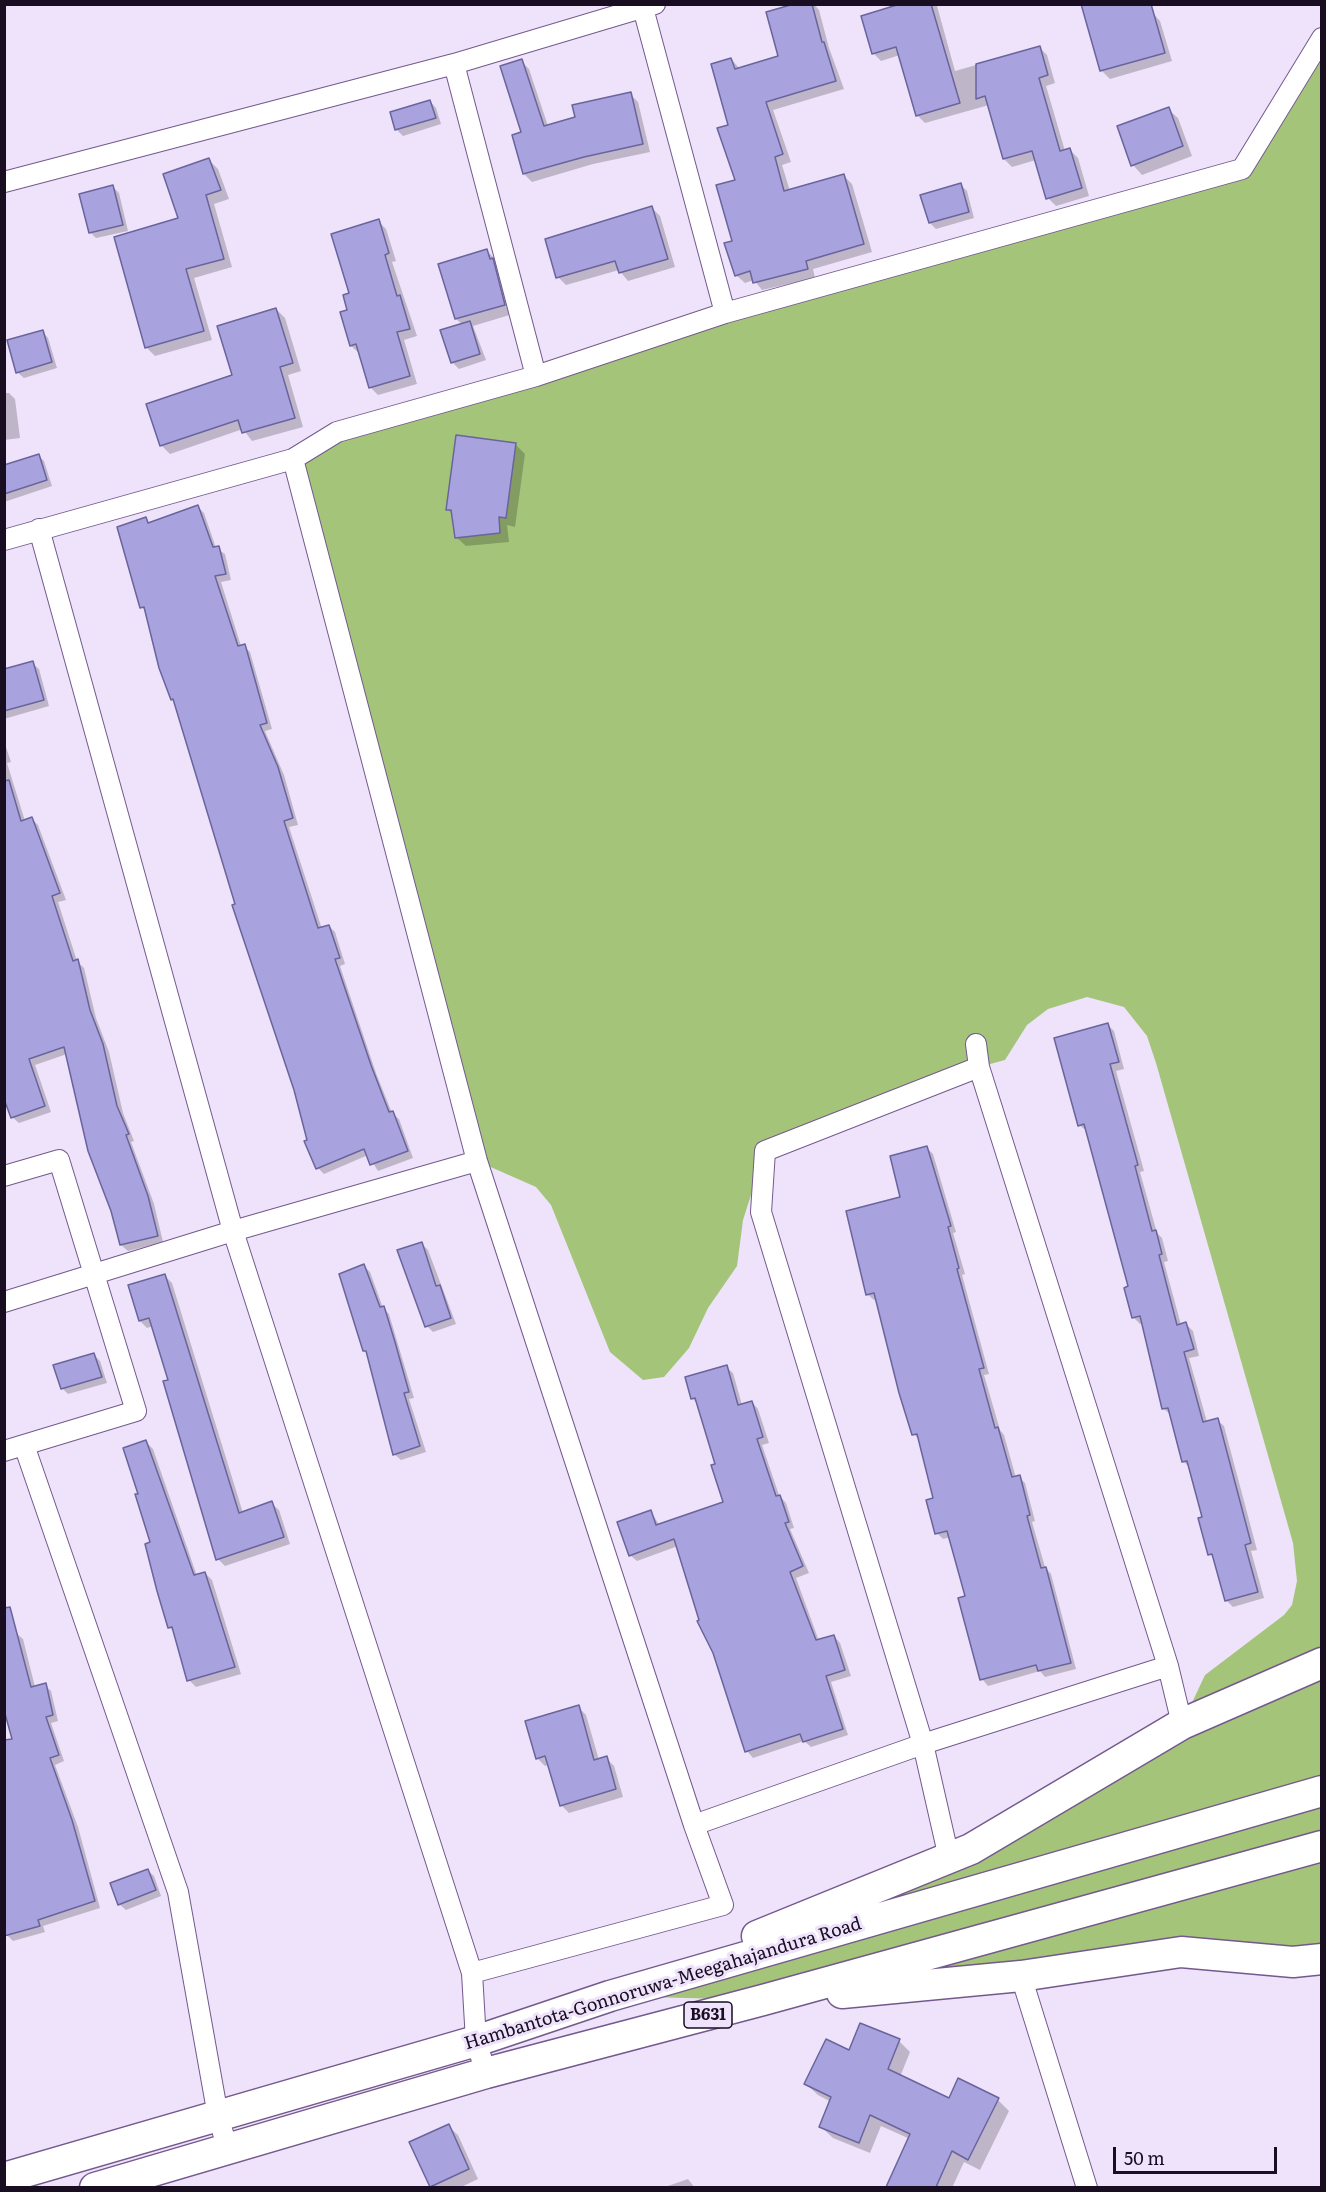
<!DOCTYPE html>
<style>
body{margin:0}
#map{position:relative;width:1326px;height:2192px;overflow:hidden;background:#eee3fb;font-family:Literata,serif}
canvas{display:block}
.frame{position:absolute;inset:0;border:6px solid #180d21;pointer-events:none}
.scale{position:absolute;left:1113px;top:2147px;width:164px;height:27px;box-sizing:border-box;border:3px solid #180d21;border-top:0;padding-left:8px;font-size:18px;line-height:21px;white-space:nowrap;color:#180d21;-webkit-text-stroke:4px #eee3fb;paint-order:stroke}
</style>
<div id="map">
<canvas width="1326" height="2192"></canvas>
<div class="frame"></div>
<div class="scale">50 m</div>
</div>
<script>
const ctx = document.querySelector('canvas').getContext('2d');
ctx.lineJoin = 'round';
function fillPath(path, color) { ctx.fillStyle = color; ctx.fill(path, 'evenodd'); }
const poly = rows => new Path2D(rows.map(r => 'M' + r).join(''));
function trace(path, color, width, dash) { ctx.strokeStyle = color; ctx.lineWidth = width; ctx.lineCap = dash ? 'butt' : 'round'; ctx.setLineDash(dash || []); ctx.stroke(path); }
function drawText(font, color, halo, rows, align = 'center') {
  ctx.font = font + ' Literata,serif'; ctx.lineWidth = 6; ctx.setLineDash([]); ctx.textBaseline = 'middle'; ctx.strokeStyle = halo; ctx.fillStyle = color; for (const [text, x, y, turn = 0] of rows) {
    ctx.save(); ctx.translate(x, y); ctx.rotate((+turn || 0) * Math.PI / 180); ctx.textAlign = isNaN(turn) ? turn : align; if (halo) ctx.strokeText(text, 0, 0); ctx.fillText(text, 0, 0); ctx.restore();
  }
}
const green = poly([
 [1321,38,1321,1959,1181,1952,763,2000,610,1996,971,1849,1182,1724,1205,1675,1284,1615,1292,1605,1297,1581,1293,1543,1156,1063,1147,1036,1124,1007,1087,997,1048,1009,1027,1025,1005,1060,979,1067,765,1151,743,1220,737,1266,708,1308,689,1348,664,1377,643,1380,610,1352,551,1205,536,1187,477,1161,293,459,337,432,1242,169]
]);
const shadow = poly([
 [800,4,814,4,819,10,829,48,844,89,773,110,791,162,782,165,790,191,844,176,852,184,872,252,813,269,815,278,762,290,754,280,745,283,736,275,733,242,737,181,730,125,731,59,740,69,780,57],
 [905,4,937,6,955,71,1039,47,1047,55,1055,83,1046,86,1065,151,1070,150,1078,158,1089,196,1056,206,1048,198,1036,160,1012,167,1004,159,989,105,925,123,917,115,900,55,881,61,873,53],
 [1152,12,1160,21,1172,61,1110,79,1101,70],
 [521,61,529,69,548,126,577,118,630,94,638,102,650,152,593,164,532,182,524,174],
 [430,101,436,108,441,124,403,136,397,130,392,113],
 [1168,109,1178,118,1192,156,1142,175,1133,165],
 [209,160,218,169,229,199,214,204,232,267,194,278,212,340,155,356,146,347,180,219],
 [961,185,967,191,974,218,936,229,930,223],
 [113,187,119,193,128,231,96,238,90,232],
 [652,208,660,216,675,267,628,281,619,270,566,285,558,277],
 [378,221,386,229,396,261,392,262,417,336,404,340,417,384,378,395,370,387,359,353,351,346,349,311,351,294],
 [487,251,497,261,513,314,473,326,486,360,459,369,453,363,442,331,462,324,456,319,439,265],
 [276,309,285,318,301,371,288,375,303,427,252,441,243,429,170,454,161,445,234,376],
 [42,331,48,338,57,368,24,378,17,372],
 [4,393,9,393,15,399,20,438,4,440],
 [515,444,525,454,515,527,507,525,509,542,466,546,456,537,453,515,448,509],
 [38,455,44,461,52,486,4,502,4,466],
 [198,507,204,513,216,548,225,554,231,580,221,582,241,646,244,646,250,652,272,729,265,731,284,775,298,825,289,827,322,929,329,926,335,932,345,964,340,966,376,1073,392,1113,399,1119,413,1158,378,1171,368,1155,324,1174,318,1168,296,1089,175,702,172,699,146,612,142,607,146,519,151,524],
 [32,663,39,669,49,706,4,719,4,671],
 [4,741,11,762,7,763,25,821,32,819,38,825,66,900,58,902,77,961,84,968,96,1018,109,1052,123,1113,134,1141,131,1142,154,1204,163,1242,128,1251,121,1245,67,1054,35,1065,51,1112,19,1123,12,1117,4,1080],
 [1108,1025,1114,1031,1124,1069,1116,1071,1144,1171,1140,1172,1157,1233,1162,1238,1168,1261,1164,1262,1181,1325,1186,1324,1193,1331,1199,1356,1189,1358,1207,1422,1217,1420,1224,1426,1257,1550,1251,1551,1264,1598,1233,1607,1226,1600,1215,1560,1210,1554,1204,1518,1191,1469,1184,1462,1171,1415,1164,1409,1143,1323,1140,1324,1133,1317,1130,1288,1087,1131,1079,1125],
 [927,1148,933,1154,956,1232,953,1233,965,1274,962,1275,989,1374,984,1375,1000,1430,1004,1435,1016,1478,1019,1477,1025,1483,1035,1521,1032,1522,1045,1567,1051,1574,1076,1669,1045,1677,1040,1671,988,1686,982,1679,967,1597,951,1537,943,1539,937,1533,935,1499,920,1441,914,1434,877,1299,874,1300,867,1294,902,1198],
 [422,1244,428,1250,456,1324,433,1332,427,1326],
 [364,1266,370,1272,383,1308,389,1314,414,1398,409,1399,426,1452,401,1460,394,1454,368,1354,365,1351],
 [165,1276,172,1283,243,1513,271,1503,279,1510,290,1544,225,1566,218,1559,153,1326,147,1328,140,1321],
 [94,1355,100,1361,107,1383,68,1394,62,1388],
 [726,1367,733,1373,742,1405,752,1402,758,1409,769,1443,762,1445,779,1495,786,1503,794,1528,790,1529,809,1573,796,1578,819,1641,834,1636,840,1643,851,1676,831,1682,848,1735,811,1747,804,1741,753,1758,747,1751,678,1546,637,1561,630,1555,651,1512,660,1526,725,1503,717,1465,698,1404,692,1398],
 [146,1442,153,1449,197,1576,205,1573,212,1580,241,1674,196,1687,189,1680,175,1633,169,1627,140,1495],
 [16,1633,23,1639,35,1687,45,1685,51,1691,58,1721,51,1723,64,1761,55,1765,78,1827,100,1908,43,1926,45,1932,13,1941,7,1935,4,1927,31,1787],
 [578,1707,586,1715,599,1760,606,1758,614,1766,623,1797,569,1813,561,1805,549,1764,545,1766,537,1758],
 [147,1870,154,1876,161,1896,126,1910,119,1904],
 [899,2041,910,2052,900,2077,949,2100,998,2100,1009,2111,980,2170,964,2162,952,2188,888,2188,910,2139,881,2126,870,2153,833,2138,821,2127,831,2102,818,2095,806,2084,850,2052],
 [448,2126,458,2135,478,2179,459,2188,432,2188,411,2143],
 [688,2179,695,2188,662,2188]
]);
const building = poly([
 [794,4,812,4,822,42,824,42,836,81,766,102,783,154,775,157,784,191,844,174,864,244,806,261,808,269,753,283,750,271,735,276,724,243,732,241,716,185,735,180,717,128,728,125,711,64,731,58,735,69,778,56,766,12,794,4],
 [900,4,931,4,960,103,916,116,896,47,872,54,861,16,900,4],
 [1081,4,1151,4,1165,53,1100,71,1081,4],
 [1040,46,1048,75,1039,78,1060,151,1070,148,1082,188,1046,199,1032,151,1003,159,985,96,976,99,976,64,1040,46],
 [522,59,544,126,575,117,572,105,631,92,643,144,584,157,523,174,512,135,521,132,500,66,522,59],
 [430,100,436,118,395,130,390,112,430,100],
 [1169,107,1183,146,1131,166,1117,126,1169,107],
 [209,158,221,190,206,195,224,259,186,269,204,331,145,348,114,237,178,218,163,174,209,158],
 [961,183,969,212,929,223,920,195,961,183],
 [113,185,123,225,89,233,79,194,113,185],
 [652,206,668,259,619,273,615,261,556,278,545,239,652,206],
 [379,219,389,253,385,255,397,296,400,295,410,329,397,332,410,376,369,388,356,344,350,346,340,312,347,310,343,295,349,293,331,234,379,219],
 [487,249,490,259,493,258,505,305,455,319,438,264,487,249],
 [276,308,293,363,280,367,295,418,242,433,238,420,160,446,146,404,232,375,217,326,276,308],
 [470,321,480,354,451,363,440,330,470,321],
 [43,330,52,362,16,373,7,340,43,330],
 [456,435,516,443,506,518,499,517,500,533,455,538,451,510,446,510,456,435],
 [39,454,47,480,4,494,4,465,39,454],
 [198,505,213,547,219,546,226,574,215,576,238,646,245,644,267,723,260,725,278,767,293,818,284,821,318,928,329,925,340,958,335,959,371,1065,389,1112,393,1111,408,1151,370,1165,364,1149,316,1169,304,1141,307,1140,294,1090,232,905,235,904,173,699,171,700,159,668,144,607,140,608,117,527,146,517,148,523,198,505],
 [33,661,44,700,4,711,4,669,33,661],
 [9,780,21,821,32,817,60,893,52,896,73,961,78,959,90,1010,103,1044,117,1106,129,1134,126,1135,148,1196,158,1236,120,1245,111,1211,88,1151,64,1047,29,1059,45,1106,11,1118,4,1099,4,781,9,780],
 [1108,1023,1119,1062,1110,1064,1138,1165,1135,1166,1152,1231,1156,1230,1162,1254,1159,1255,1177,1325,1186,1322,1194,1349,1184,1352,1203,1422,1218,1418,1251,1543,1245,1545,1258,1592,1225,1601,1212,1554,1208,1555,1198,1518,1202,1517,1187,1461,1182,1462,1168,1408,1162,1409,1140,1316,1132,1318,1124,1288,1128,1286,1084,1124,1078,1126,1054,1038,1108,1023],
 [927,1146,951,1226,948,1227,959,1268,957,1269,984,1368,979,1369,995,1428,998,1427,1012,1477,1020,1475,1030,1515,1027,1516,1041,1568,1046,1567,1071,1663,1038,1671,1036,1665,980,1680,958,1598,965,1596,947,1531,935,1534,926,1500,933,1498,917,1434,912,1435,899,1393,874,1293,866,1295,846,1211,900,1197,890,1156,927,1146],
 [422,1242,436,1286,440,1285,451,1318,425,1327,397,1250,422,1242],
 [364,1264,380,1307,384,1306,395,1342,409,1392,404,1393,420,1446,393,1455,366,1351,363,1351,339,1274,364,1264],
 [165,1274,239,1513,272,1501,284,1537,216,1560,163,1381,168,1380,149,1318,139,1321,128,1285,165,1274],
 [94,1353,102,1377,61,1389,53,1365,94,1353],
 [727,1365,738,1405,752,1401,763,1437,757,1439,776,1496,780,1495,789,1522,785,1523,803,1566,790,1572,816,1640,834,1635,845,1670,826,1676,843,1729,803,1742,800,1734,745,1752,713,1653,697,1621,699,1620,674,1539,629,1556,617,1522,651,1510,656,1525,723,1502,711,1465,715,1464,695,1398,691,1399,685,1377,727,1365],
 [146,1440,194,1575,205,1572,235,1667,187,1681,172,1627,168,1628,157,1591,145,1544,150,1542,135,1494,138,1494,123,1448,146,1440],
 [10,1607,31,1687,46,1683,53,1715,46,1717,59,1755,50,1758,72,1820,95,1901,38,1920,40,1926,4,1936,4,1740,12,1739,4,1710,4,1608,10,1607],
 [579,1705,594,1760,607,1756,616,1789,560,1806,545,1756,536,1759,525,1721,579,1705],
 [148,1869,156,1890,118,1905,110,1883,148,1869],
 [860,2023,900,2039,888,2069,949,2098,958,2078,999,2098,968,2160,952,2151,936,2187,886,2187,910,2134,870,2115,859,2143,819,2127,831,2097,804,2084,826,2039,849,2050,860,2023],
 [449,2124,469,2169,430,2187,409,2142,449,2124]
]);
const street = poly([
 [643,8,725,313],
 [454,64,536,376],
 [4,182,454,64,655,4],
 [293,459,477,1161,694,1825,723,1905,472,1973],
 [39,529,233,1231,472,1973,476,2041,486,2073],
 [4,540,293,459,337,432,536,376,725,313,1242,169,1322,38],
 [976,1044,979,1067,1168,1666,1182,1724],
 [4,1176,59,1160,136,1411,4,1451],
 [4,1302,233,1231,477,1161],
 [24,1445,178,1892,218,2116,228,2150],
 [694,1825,923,1744,1168,1666],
 [949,1858,923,1744,761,1212,765,1151,979,1067],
 [1021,1976,1087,2188]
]);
const primary = poly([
 [757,1936,971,1849,1182,1724,1322,1663],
 [842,1993,1021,1976,1181,1952,1293,1962,1322,1959],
 [4,2178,476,2041,610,1996,1322,1791],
 [95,2188,486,2073,763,2000,1322,1846]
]);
const shields = [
 [708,2015,48]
];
const shieldNames = [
 ["B631",708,2015]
];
const streetNames = [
 ["Hambantota-Gonnoruwa-Meegahajandura Road",663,1984,-17]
];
fillPath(green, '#a4c47a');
fillPath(shadow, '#0003');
fillPath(building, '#a8a3df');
trace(building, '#6a649c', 1.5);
trace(street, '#74598d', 22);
trace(primary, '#74598d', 33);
trace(street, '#fff', 20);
trace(primary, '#fff', 30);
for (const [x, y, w] of shields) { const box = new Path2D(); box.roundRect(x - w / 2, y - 13, w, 26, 4.5); ctx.fillStyle = '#eee3fb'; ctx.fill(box); trace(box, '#180d21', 1.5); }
drawText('bold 16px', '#180d21', null, shieldNames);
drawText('18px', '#180d21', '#eee3fb', streetNames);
</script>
